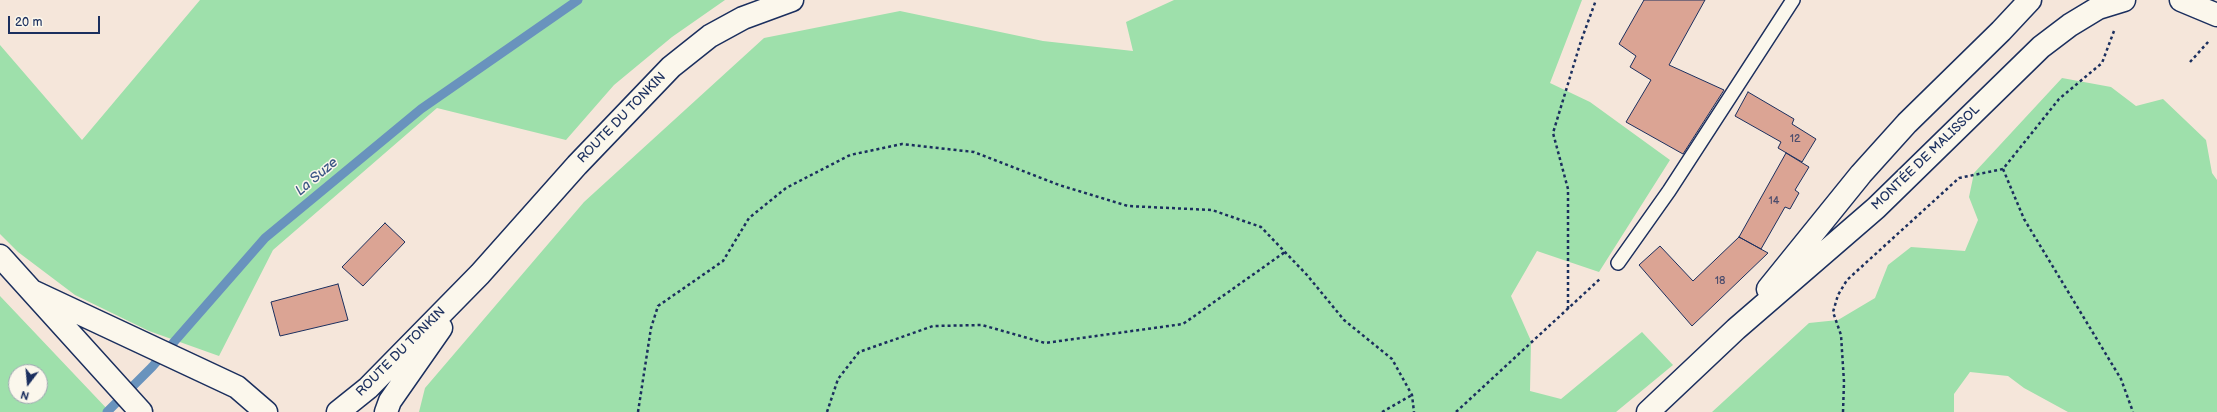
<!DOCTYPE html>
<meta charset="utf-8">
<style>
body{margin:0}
#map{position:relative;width:2217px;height:412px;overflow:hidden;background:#f5e6da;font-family:"Balsamiq Sans",sans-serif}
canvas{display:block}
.north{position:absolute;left:8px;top:364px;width:40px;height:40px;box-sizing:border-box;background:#fbf7ec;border:1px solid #a1a7b3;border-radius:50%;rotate:196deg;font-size:11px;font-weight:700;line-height:16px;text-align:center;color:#1b2f5e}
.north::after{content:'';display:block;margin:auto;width:14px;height:18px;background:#1b2f5e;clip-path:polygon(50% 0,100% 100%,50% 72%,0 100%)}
.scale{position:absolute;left:8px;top:16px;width:92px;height:18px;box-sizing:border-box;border:2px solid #1b2f5e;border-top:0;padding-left:5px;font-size:12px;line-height:14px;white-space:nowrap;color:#1b2f5e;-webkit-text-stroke:3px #fbf7ec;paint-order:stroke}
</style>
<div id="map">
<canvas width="2217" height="412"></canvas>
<div class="north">N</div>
<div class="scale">20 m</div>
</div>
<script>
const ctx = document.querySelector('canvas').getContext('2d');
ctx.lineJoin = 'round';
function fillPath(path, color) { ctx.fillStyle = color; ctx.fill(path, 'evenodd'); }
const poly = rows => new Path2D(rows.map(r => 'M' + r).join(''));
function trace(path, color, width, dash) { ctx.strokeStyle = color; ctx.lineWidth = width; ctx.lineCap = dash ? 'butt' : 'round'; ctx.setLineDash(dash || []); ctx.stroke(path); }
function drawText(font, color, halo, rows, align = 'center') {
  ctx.font = font + ' "Balsamiq Sans",sans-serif'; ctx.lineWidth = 3; ctx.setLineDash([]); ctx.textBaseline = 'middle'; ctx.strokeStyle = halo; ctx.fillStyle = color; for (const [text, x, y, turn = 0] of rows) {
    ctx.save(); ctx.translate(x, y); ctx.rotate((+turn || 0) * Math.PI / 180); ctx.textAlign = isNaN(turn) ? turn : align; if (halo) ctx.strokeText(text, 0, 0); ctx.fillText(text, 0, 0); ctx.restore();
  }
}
const green = poly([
 [200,0,725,0,672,37,614,85,566,140,437,108,273,250,219,356,149,331,75,295,18,252,0,234,0,45,82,140],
 [1174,0,1582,0,1550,83,1590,102,1670,160,1599,272,1537,251,1511,296,1531,341,1530,391,1561,399,1642,332,1673,365,1616,412,419,412,425,388,584,202,764,38,900,11,1043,41,1133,51,1126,22],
 [2062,78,2111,87,2136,106,2163,99,2206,140,2212,173,2217,180,2217,412,2068,412,2024,388,2008,376,1970,372,1954,394,1954,412,1712,412,1809,323,1838,320,1875,298,1888,265,1911,247,1965,251,1978,220,1969,197,1974,173],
 [0,296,110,412,0,412],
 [16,372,40,372,40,396,16,396]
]);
const stream = poly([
 [107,412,152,367,265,238,421,109,578,0]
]);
const building = poly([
 [1644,0,1705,0,1669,65,1724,90,1683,154,1626,122,1651,80,1630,67,1636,56,1619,44,1644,0],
 [1748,92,1794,119,1792,124,1816,139,1802,162,1778,148,1781,142,1735,116,1748,92],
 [1786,153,1809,167,1795,190,1799,193,1790,209,1785,207,1761,249,1739,237,1786,153],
 [385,223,405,242,363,286,342,267,385,223],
 [1739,237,1768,253,1692,326,1639,265,1660,246,1693,281,1739,237],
 [338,284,348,320,280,336,271,302,338,284]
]);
const path = poly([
 [2114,31,2102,63,2059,99,2003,169,2024,219,2121,379,2133,412],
 [2190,62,2209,41],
 [1568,309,1568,189,1553,133,1581,41,1596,0],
 [638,412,651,328,658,306,723,261,749,218,786,188,850,155,902,144,974,152,1059,185,1128,206,1212,210,1261,227,1307,275,1344,320,1392,359,1412,395,1414,412],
 [827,412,838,379,859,352,933,326,982,325,1045,343,1183,324,1285,252],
 [1382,412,1412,395],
 [1456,412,1601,278],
 [1843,412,1844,382,1841,335,1833,312,1838,295,1847,280,1959,178,2003,169]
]);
const lane = poly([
 [1618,263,1669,191,1793,0]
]);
const street = poly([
 [2181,0,2217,15],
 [1768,289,1861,174,1907,123,2001,31,2030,0],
 [1648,412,1736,329,1876,208,2041,47,2070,25,2098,8,2124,0]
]);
const secondary = poly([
 [0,256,141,412],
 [32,291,237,387,266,412],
 [338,412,368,388,480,274,577,165,671,67,710,36,743,18,792,0],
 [386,412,390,401,441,328]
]);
const numberNames = [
 ["12",1795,139],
 ["14",1774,201],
 ["18",1720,281]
];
const streetNames = [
 ["ROUTE DU TONKIN",622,118,-46],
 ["MONTÉE DE MALISSOL",1926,158,-44],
 ["ROUTE DU TONKIN",401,352,-45]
];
const waterNames = [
 ["La Suze",317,177,-40]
];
fillPath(green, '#9ee0ab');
trace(stream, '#6993bd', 9);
fillPath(building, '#dba494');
trace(building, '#1b2f5e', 1);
trace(lane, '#1b2f5e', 16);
trace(street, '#1b2f5e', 25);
trace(secondary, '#1b2f5e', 25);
trace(path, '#1b2f5e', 2.5, [3, 3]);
trace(lane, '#fbf7ec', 13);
trace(street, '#fbf7ec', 22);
trace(secondary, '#fbf7ec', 22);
drawText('11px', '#4b4c6c', null, numberNames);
drawText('13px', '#1b2f5e', '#fbf7ec', streetNames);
drawText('italic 14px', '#3c5886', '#fbf7ec', waterNames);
</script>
